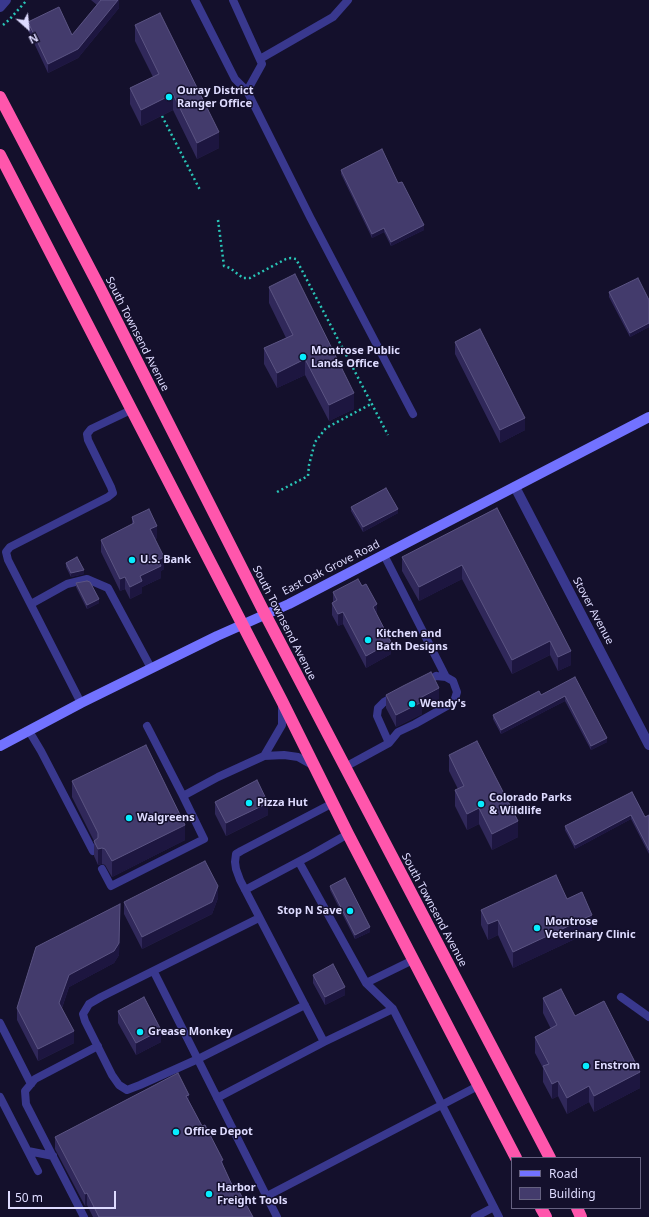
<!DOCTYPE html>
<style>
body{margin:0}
#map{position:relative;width:649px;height:1217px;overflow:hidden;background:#14102c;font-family:"Noto Sans",sans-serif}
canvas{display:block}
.legend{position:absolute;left:511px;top:1157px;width:130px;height:52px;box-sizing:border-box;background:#14102c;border:1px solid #656180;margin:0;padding:5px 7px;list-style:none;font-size:12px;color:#dedbff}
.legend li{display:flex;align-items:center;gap:8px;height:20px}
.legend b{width:20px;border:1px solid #656180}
.north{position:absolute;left:8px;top:8px;width:40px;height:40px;-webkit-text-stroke:3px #14102c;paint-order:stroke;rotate:153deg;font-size:11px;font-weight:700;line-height:16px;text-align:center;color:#dedbff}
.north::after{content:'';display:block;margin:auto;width:14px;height:18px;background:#dedbff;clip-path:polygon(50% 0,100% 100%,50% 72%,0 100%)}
.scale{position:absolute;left:8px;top:1191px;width:108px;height:18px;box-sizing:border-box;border:2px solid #dedbff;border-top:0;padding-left:5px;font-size:12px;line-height:14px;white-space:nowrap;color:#dedbff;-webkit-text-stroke:3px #14102c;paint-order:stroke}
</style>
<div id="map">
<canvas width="649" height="1217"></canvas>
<ul class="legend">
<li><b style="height:5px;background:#7272ff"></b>Road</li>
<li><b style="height:11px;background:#433b6c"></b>Building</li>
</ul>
<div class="north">N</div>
<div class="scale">50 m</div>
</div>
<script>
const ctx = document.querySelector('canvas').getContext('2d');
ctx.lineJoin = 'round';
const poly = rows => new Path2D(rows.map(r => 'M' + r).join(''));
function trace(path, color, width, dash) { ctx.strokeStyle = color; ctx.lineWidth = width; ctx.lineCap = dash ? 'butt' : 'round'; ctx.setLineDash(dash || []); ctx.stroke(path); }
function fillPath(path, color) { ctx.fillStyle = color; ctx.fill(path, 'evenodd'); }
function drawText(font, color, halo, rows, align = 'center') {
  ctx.font = font + ' "Noto Sans",sans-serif'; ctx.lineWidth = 3; ctx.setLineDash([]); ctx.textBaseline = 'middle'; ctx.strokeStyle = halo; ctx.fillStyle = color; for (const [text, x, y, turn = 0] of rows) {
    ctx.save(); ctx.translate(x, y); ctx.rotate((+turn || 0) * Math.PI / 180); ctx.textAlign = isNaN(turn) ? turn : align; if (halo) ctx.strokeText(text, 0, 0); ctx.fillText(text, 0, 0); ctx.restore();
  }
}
const path = poly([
 [3,25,9,20,27,0],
 [162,116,200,190],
 [218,220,224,266,230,268,243,278,250,278,286,259,291,258,296,259,388,435],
 [277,492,308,476,309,465,315,442,326,428,371,404]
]);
const lane = poly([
 [195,0,235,79,247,91,310,217,413,414],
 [233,0,262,64,247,91],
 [260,59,333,17,348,0],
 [384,555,446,677],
 [31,604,67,584,87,579,108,588,151,668],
 [436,676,446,677,453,681,457,692,454,702,415,724,398,732,389,743,377,716,378,708,384,702,400,693,436,676],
 [81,703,8,560,6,552,10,547,108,497,113,493,111,487,88,440,87,434,91,429,131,410],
 [147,726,183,796,218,777,264,756,284,755,298,757,314,766],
 [29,731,41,751,93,851],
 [264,756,282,725,282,703],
 [345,767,389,743],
 [299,862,366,983,393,1009,499,1217],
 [102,869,111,886,204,839,183,796],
 [245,890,311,855,348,834],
 [259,918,101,997,89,1004,83,1014,85,1021,112,1075,119,1085,127,1090,140,1085,198,1059,305,1005],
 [154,972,277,1217],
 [366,983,413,960],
 [621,997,649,1017],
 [0,1023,31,1084],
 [324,1042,240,880,236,869,235,862,236,854,241,851,333,803],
 [0,1097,38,1171],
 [217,1098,324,1042,393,1009],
 [28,1151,53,1156],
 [267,1196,478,1086],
 [84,1217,26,1104,25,1091,35,1079,98,1046],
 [475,1217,494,1207]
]);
const street = poly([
 [0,7,6,0],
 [515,487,649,745]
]);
const secondary = poly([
 [0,746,81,703,217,636,289,604,649,417]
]);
const highway = poly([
 [0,97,100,288,265,614,550,1158],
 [0,155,282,701,348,834,516,1158],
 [541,1208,546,1217],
 [577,1208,581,1217]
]);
const wall = poly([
 [91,0,119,0,119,8,78,58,48,73,28,30,28,22,72,35,97,5],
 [135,25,219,148,197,159,173,110,141,126,130,104,130,88,153,77,135,41],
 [341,170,398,183,424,230,391,246,384,232,372,238,341,174],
 [269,287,354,409,329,421,305,375,277,388,264,364,264,348,286,338,269,303],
 [609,292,649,300,649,327,630,337,609,297],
 [455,342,525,430,500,443,455,354],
 [351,507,398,513,363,532,351,511],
 [497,508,571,665,558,671,550,655,512,674,462,579,419,601,402,571,402,557],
 [132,517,157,538,155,539,164,569,161,571,161,578,142,587,142,593,130,599,125,589,120,591,101,552,101,540,132,525],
 [66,563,84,574,71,577,66,567],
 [76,583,99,603,87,609,76,587],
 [333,592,377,615,391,654,366,668,343,624,338,626,332,615,332,603,333,602],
 [575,677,607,742,591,750,565,701,501,734,493,719,493,715,541,695],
 [386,695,439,701,422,709,422,714,396,727,386,708],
 [449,755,518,837,492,850,479,824,467,830,455,806,455,790,458,789,449,771],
 [72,781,185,840,112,877,105,865,102,864,98,865,94,856,94,841,72,797],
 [632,792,645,817,649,815,649,854,631,819,575,849,565,830,565,826],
 [215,802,268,815,226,836,215,814],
 [330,886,370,932,355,939,330,890],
 [218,898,212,914,142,949,124,914,124,902],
 [481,910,592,931,513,968,498,935,488,940,481,925],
 [120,916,119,955,114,963,69,987,62,1008,74,1043,38,1061,17,1020,17,1008],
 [313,975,345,995,325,1005,313,983],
 [543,998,575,1016,640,1088,594,1112,589,1102,567,1114,558,1096,552,1099,543,1082,543,1068,535,1053,535,1037,551,1029,543,1013],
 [118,1011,161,1042,136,1055,118,1023],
 [189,1101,232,1185,253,1217,93,1217,87,1205,85,1206,55,1149,55,1137]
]);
const shadedWall = poly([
 [118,0,119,0,119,8,78,58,48,73,48,64],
 [173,94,173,110,141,126,141,110],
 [219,132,219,148,197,159,197,143],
 [424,225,424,230,391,246,391,242],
 [384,228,384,232,372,238,372,234],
 [649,323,649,327,630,337,630,333],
 [305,359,305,375,277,388,277,373],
 [354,393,354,409,329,421,329,405],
 [525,418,525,430,500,443,500,430],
 [398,509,398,513,363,532,363,527],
 [157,526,157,538,150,541,150,529],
 [164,557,164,569,161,571,161,578,142,587,142,593,130,599,130,587,158,560],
 [462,565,462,579,419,601,419,587],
 [84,570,84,574,71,577,71,573],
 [125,577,125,589,120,591,120,579],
 [99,599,99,603,87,609,87,605],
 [377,604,377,617,373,607],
 [343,612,343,624,338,626,338,614],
 [550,641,550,655,512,674,512,660],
 [391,642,391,654,366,668,366,656],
 [571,651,571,665,558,671,558,657],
 [439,688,439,701,422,709,422,714,396,727,396,715,420,698],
 [565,696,565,701,501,734,501,730],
 [607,738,607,742,591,750,591,746],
 [268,803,268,815,226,836,226,823],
 [479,808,479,824,467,830,467,814],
 [631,815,631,819,575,849,575,845],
 [518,821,518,837,492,850,492,834],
 [185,825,185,840,112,877,112,861],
 [102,848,102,864,98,865,98,849],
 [218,886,218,898,212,914,142,949,142,937],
 [120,904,119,955,114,963,69,987,59,1016,59,1003,69,975],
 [592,915,592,931,513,968,513,952],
 [498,920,498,935,488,940,488,924],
 [370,927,370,932,355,939,355,935],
 [345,987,345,995,325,1005,325,997],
 [161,1030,161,1042,136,1055,136,1043],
 [74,1031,74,1043,38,1061,38,1049],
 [640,1072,640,1088,594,1112,594,1096],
 [558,1081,558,1096,552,1099,552,1084],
 [589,1086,589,1102,567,1114,567,1098],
 [189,1095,189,1107,186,1096],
 [223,1160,223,1173,221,1161],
 [87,1193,87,1205,85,1206,85,1194]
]);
const building = poly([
 [101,0,118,0,78,49,48,64,28,22,59,7,72,35,101,0],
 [160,13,219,132,197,143,173,94,141,110,130,88,159,74,135,25,160,13],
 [382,149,398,183,402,182,424,225,391,242,384,228,372,234,341,170,382,149],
 [295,274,354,393,329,405,305,359,277,373,264,348,293,335,269,287,295,274],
 [638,278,649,300,649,323,630,333,609,292,638,278],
 [480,329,525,418,500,430,455,342,480,329],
 [386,488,398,509,363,527,351,507,386,488],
 [497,508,571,651,558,657,550,641,512,660,462,565,419,587,402,557,497,508],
 [149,509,157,526,150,529,164,557,158,560,161,566,140,576,142,581,130,587,125,577,120,579,101,540,134,523,132,517,149,509],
 [77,557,84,570,71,573,66,563,77,557],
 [358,579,362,586,366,584,377,604,373,607,391,642,366,656,343,612,338,614,332,603,337,600,333,592,358,579],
 [87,581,90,582,99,599,87,605,76,583,87,581],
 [431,672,439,688,420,698,422,702,396,715,386,695,403,686,431,672],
 [575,677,607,738,591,746,565,696,501,730,493,715,539,691,541,695,575,677],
 [477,741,518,821,492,834,479,808,467,814,455,790,464,786,449,755,477,741],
 [146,745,185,825,112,861,105,849,102,848,98,849,94,841,98,838,98,833,72,781,146,745],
 [257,780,268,803,226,823,215,802,257,780],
 [632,792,645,817,649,815,649,850,631,815,575,845,565,826,632,792],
 [205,861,218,886,212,902,142,937,124,902,205,861],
 [556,875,567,899,582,892,592,915,513,952,498,920,488,924,481,910,556,875],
 [345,878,370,927,355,935,330,886,345,878],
 [120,904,119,943,114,951,69,975,59,1003,74,1031,38,1049,17,1008,36,947,120,904],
 [333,964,345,987,325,997,313,975,333,964],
 [561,989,575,1016,604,1001,640,1072,594,1096,589,1086,567,1098,558,1081,552,1084,543,1066,549,1064,535,1037,557,1025,543,998,561,989],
 [144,997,161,1030,136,1043,118,1011,144,997],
 [178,1073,189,1095,186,1096,202,1126,205,1125,223,1160,221,1161,232,1185,235,1184,253,1217,99,1217,87,1193,85,1194,55,1137,178,1073]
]);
const markers = [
 [169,97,4,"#07edff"],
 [303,357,4,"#07edff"],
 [132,560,4,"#07edff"],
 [368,640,4,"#07edff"],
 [412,704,4,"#07edff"],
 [249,803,4,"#07edff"],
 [481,804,4,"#07edff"],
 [129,818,4,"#07edff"],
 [350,911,4,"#07edff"],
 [537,928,4,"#07edff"],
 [140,1032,4,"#07edff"],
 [586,1066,4,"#07edff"],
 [176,1132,4,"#07edff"],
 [209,1194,4,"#07edff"]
];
const poiNames = [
 ["Ouray District",177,91],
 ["Ranger Office",177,104],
 ["Montrose Public",311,351],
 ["Lands Office",311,364],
 ["U.S. Bank",140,560],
 ["Kitchen and",376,634],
 ["Bath Designs",376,647],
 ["Wendy's",420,704],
 ["Colorado Parks",489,798],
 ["& Wildlife",489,811],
 ["Pizza Hut",257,803],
 ["Walgreens",137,818],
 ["Stop N Save",342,911,"right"],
 ["Montrose",545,922],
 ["Veterinary Clinic",545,935],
 ["Grease Monkey",148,1032],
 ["Enstrom",594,1066],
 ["Office Depot",184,1132],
 ["Harbor",217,1188],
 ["Freight Tools",217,1201]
];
const streetNames = [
 ["South Townsend Avenue",137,334,63],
 ["East Oak Grove Road",331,568,-27],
 ["Stover Avenue",593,611,62],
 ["South Townsend Avenue",284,623,63],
 ["South Townsend Avenue",434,910,62]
];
trace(path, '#29c5b7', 2.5, [2, 3]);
trace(lane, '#39388e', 8);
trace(street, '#39388e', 10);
trace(secondary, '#7272ff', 10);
trace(highway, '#ff56ac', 12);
fillPath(wall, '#30285a');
fillPath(shadedWall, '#1d1640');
fillPath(building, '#433b6c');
trace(building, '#5b5483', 1);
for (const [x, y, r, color] of markers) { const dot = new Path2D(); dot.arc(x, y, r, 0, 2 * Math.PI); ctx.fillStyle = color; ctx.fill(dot); trace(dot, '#14102c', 1.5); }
drawText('bold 11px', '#dedbff', '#14102c', poiNames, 'left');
drawText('11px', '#dedbff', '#14102c', streetNames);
</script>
